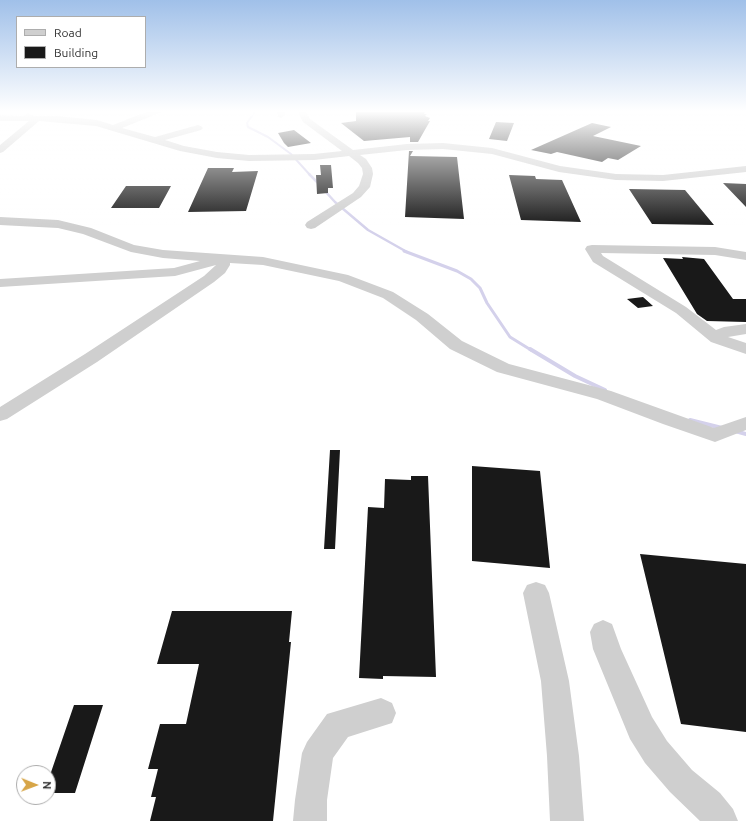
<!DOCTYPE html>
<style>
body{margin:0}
#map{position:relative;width:746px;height:821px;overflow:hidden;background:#fff;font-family:Ubuntu,sans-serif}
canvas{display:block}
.legend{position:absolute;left:16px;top:16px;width:130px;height:52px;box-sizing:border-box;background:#fff;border:1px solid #adadad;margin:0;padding:5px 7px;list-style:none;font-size:12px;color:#323232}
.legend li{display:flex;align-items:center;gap:8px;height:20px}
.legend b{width:20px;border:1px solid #adadad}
.north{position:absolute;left:16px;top:765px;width:40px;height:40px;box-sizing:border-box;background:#fff;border:1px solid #adadad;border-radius:50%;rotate:91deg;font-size:11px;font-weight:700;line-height:16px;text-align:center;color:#323232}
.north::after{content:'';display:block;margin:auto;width:14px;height:18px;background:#d7a547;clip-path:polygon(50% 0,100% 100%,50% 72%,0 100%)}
</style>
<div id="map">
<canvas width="746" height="821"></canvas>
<ul class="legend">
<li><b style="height:5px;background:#cfcfcf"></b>Road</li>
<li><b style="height:11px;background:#191919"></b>Building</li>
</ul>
<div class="north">N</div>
</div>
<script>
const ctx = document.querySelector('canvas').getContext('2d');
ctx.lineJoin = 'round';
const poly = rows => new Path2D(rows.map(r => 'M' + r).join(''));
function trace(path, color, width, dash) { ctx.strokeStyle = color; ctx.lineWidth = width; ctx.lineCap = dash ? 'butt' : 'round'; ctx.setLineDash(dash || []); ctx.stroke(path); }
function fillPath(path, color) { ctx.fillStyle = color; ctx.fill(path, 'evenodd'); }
const streamFar3 = poly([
 [255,112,247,123,248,127,268,137,291,154,310,175]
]);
const streamFar2 = poly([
 [309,174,320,185],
 [324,190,335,202,368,230,407,252]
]);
const streamFar1 = poly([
 [404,251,457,271,471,279,480,288,487,303,510,337,531,350]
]);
const stream = poly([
 [530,349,575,376,605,390],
 [690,420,722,428],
 [735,431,746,434]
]);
const building = poly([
 [356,112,425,112,424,114,427,114,425,116,430,118,428,121,430,121,418,142,410,142,410,137,364,141,341,123,356,121],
 [496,122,514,123,507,141,489,139],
 [592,123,611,127,593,136,641,146,618,160,608,158,602,162,557,152,551,154,531,150],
 [294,130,311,143,288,147,284,143,278,133],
 [409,151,413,151,410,156,457,157,464,219,405,217],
 [320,165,331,165,333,188,328,188,328,193,317,194,316,175,321,175],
 [208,168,234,168,232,172,258,171,246,211,188,212],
 [509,175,535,176,536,179,562,180,581,222,521,220],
 [723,183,746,184,746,207],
 [126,186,171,186,159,208,111,208],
 [629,189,685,190,714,225,652,224],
 [682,257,704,259,733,299,746,299,746,322,707,321,697,314,663,258,683,259],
 [643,297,653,306,638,308,627,299],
 [330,450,340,450,335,549,324,549],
 [472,466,540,471,550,568,472,561],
 [411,476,428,476,436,677,383,676,383,679,359,678,368,507,384,508,385,479,411,480],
 [640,554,746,564,746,732,681,724],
 [172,611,292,611,289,642,291,642,273,821,150,821,156,797,151,797,158,769,148,769,160,724,186,724,199,664,157,664],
 [74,705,103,705,75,793,48,793,48,781]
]);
const minor = poly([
 [146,112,162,112,122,128,155,137,198,125,201,126,203,128,201,130,165,140,184,146,217,152,249,155,314,154,342,151,303,122,298,112,306,112,310,119,353,150,407,144,443,143,492,148,560,166,616,174,663,175,746,166,746,172,663,181,616,180,559,172,492,154,443,149,407,150,360,155,366,159,372,168,373,174,370,187,361,197,315,228,311,229,307,228,305,225,307,222,353,193,359,186,363,174,362,168,358,163,349,156,314,160,249,161,217,158,180,151,96,126,39,121,3,152,0,153,0,145,29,121,0,121,0,115,24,116,28,113,34,116,57,116,97,120,113,125,146,112],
 [277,112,285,112,285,115,281,118,278,117,277,112],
 [0,217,58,220,91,228,134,245,163,250,263,257,348,275,393,292,428,314,462,341,509,364,611,391,714,428,746,417,746,430,715,442,663,424,597,399,497,372,450,349,416,320,383,298,339,281,263,265,230,263,230,265,225,273,214,282,97,362,7,419,0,421,0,407,85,354,204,276,216,265,175,276,0,287,0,279,174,268,200,261,163,258,131,252,83,234,58,228,0,225,0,217],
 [592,245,715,247,746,252,746,260,715,255,601,253,603,256,686,307,716,330,724,327,746,324,746,334,728,337,746,343,746,354,711,342,676,313,593,262,585,249,587,246,592,245],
 [536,582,545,585,549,593,569,681,579,756,584,821,550,821,547,756,541,681,523,593,527,585,536,582],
 [603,620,612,624,621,649,652,717,667,741,692,770,720,793,733,809,738,821,700,821,670,792,645,763,630,739,593,649,590,632,594,624,603,620],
 [381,698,392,703,396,713,392,723,348,737,333,758,327,800,327,821,293,821,295,800,302,753,307,742,327,714,381,698]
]);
trace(streamFar3, '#d4d1eb', 2);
trace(streamFar2, '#d4d1eb', 2.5);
trace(streamFar1, '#d4d1eb', 3);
trace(stream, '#d4d1eb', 4);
fillPath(building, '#191919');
fillPath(minor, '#cfcfcf');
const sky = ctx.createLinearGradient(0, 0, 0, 227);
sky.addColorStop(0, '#a0c0e9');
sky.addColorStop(0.49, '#fff');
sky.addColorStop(1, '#ffffff00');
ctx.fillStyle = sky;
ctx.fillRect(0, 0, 746, 227);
</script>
